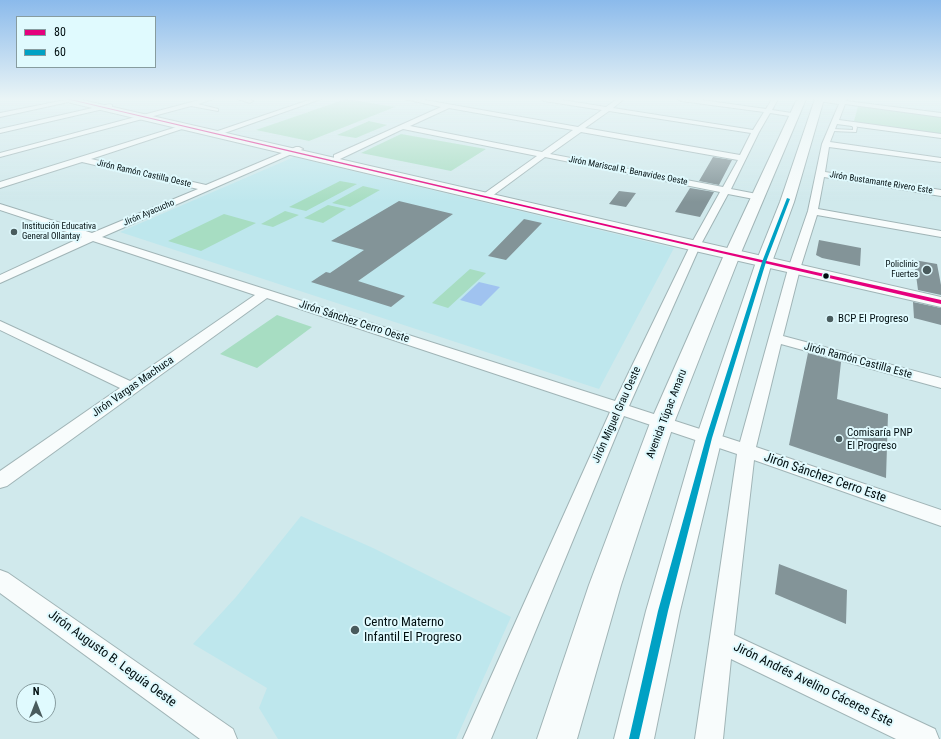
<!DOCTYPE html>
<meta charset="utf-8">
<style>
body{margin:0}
#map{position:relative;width:941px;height:739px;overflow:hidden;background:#d0e9ec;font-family:"Roboto Condensed",sans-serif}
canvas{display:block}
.legend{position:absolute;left:16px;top:16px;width:140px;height:52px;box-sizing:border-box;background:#e0fafe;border:1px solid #879c9f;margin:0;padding:5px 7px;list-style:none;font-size:12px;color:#010e10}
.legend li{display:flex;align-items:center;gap:8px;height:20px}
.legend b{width:20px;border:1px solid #879c9f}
.north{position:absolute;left:16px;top:683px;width:40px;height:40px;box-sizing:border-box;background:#e0fafe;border:1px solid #879c9f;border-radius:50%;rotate:0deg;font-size:11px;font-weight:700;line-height:16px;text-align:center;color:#010e10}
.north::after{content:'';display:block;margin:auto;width:14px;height:18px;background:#495b5d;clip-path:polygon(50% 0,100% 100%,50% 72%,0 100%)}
</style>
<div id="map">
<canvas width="941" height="739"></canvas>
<ul class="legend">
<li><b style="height:5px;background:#e5007d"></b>80</li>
<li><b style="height:5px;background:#00a1c4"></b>60</li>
</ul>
<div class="north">N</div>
</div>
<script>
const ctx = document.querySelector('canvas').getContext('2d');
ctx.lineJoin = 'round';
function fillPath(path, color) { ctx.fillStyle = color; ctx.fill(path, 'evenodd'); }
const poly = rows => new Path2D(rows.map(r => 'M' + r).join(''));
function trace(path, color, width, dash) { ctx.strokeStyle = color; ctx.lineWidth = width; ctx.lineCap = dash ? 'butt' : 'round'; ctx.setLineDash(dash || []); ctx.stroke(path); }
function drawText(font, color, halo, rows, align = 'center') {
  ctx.font = font + ' "Roboto Condensed",sans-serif'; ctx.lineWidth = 4; ctx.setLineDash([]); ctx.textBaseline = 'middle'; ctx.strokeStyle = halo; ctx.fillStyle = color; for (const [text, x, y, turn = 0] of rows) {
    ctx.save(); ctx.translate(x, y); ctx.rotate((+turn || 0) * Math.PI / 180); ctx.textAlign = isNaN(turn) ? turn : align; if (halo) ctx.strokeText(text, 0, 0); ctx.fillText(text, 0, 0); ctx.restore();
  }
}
const built = poly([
 [294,157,674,248,599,389,120,232],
 [301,516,373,548,511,617,456,739,278,739,259,708,267,688,193,644,236,597]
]);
const green = poly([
 [346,99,395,107,309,141,256,130],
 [858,106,941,116,941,134,856,122,854,121],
 [369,121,387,125,356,138,337,135],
 [401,134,486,149,451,171,361,153],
 [340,181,357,184,306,211,289,207],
 [363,186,380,190,350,207,332,203],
 [328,205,346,209,323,223,304,218],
 [285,211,299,215,273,227,261,224],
 [224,214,256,223,201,251,168,241],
 [470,269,486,273,448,308,432,303],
 [277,315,312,327,257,368,220,354]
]);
const water = poly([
 [479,282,500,287,481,306,460,300]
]);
const building = poly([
 [713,157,732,160,719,185,699,181],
 [690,188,714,192,700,217,675,212],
 [619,191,636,193,626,207,609,204],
 [399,201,453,214,358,281,405,296,391,307,311,282,326,272,330,273,364,250,331,241],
 [524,219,542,223,506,260,488,256],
 [819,240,861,248,860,266,822,258,816,255],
 [914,260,937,264,941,285,941,295,918,290],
 [913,302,941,308,941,325,914,318],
 [808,353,841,362,837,399,888,414,886,478,789,445],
 [779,564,847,590,846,624,775,594]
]);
const lane = poly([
 [852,123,857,127,856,132,833,131,831,130,833,129,853,130,853,127,850,124,852,123]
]);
const street = poly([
 [70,99,82,99,0,117,0,113,70,99],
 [203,99,213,99,198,104,218,109,218,111,191,106,0,157,0,153,203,99],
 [238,99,249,99,253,101,250,103,238,99],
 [312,99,321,99,216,136,213,136,209,134,312,99],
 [405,99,419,99,578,127,602,110,544,101,541,99,556,99,606,107,617,99,624,99,613,108,753,130,764,112,681,101,678,99,695,99,766,109,772,99,778,99,772,110,798,114,799,115,796,117,770,113,759,132,731,189,762,195,764,197,759,200,728,194,700,246,629,406,740,442,788,269,808,211,822,144,839,104,817,101,814,99,847,99,846,101,941,113,941,117,845,104,839,120,941,134,941,138,837,124,830,142,941,158,941,162,829,147,825,172,941,190,941,196,824,177,818,209,941,231,941,237,817,215,800,269,783,336,941,378,941,388,781,344,756,447,941,510,941,526,754,460,734,635,935,729,939,739,896,739,731,659,723,739,695,739,737,454,624,416,491,739,463,739,610,412,267,298,7,486,0,488,0,471,120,388,0,330,0,321,130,381,255,295,93,241,0,283,0,275,82,237,0,210,0,204,92,233,198,189,82,162,0,188,0,182,183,125,187,127,185,128,91,159,206,185,296,147,299,147,303,149,102,237,615,401,690,246,720,192,545,157,488,199,485,200,482,199,480,197,482,195,537,156,403,129,340,159,334,159,334,155,441,107,405,99],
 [449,108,573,130,542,152,410,126,449,108],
 [609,111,751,133,740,155,585,128,609,111],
 [581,132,738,160,723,187,550,154,581,132],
 [110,104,112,105,112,107,0,133,0,129,110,104],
 [0,570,8,573,233,729,237,739,200,739,0,593,0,570]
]);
const secondary = poly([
 [63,99,78,99,941,297,941,307,695,251,67,102,63,99]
]);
const highway = poly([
 [797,99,806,99,740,255,674,423,621,585,577,739,537,739,589,585,650,423,724,255,797,99],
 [815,99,824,99,794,202,772,262,722,438,680,611,654,739,614,739,646,611,696,438,756,262,780,202,815,99]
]);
const bus1 = poly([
 [66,99,70,99,695,245,941,300,941,304,695,247,66,99]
]);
const bus2 = poly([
 [787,198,790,199,766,262,712,438,668,611,639,739,629,739,658,611,706,438,762,262,787,198]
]);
const markers = [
 [14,232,4,"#495b5d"],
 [927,270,5,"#495b5d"],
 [826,276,3.5,"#010e10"],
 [830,319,4,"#495b5d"],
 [839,439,4,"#495b5d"],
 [355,630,5,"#495b5d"]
];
const farStreetnames = [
 ["Jirón Mariscal R. Benavides Oeste",628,171,11],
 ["Jirón Ramón Castilla Oeste",144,174,13],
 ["Jirón Bustamante Rivero Este",881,183,9],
 ["Jirón Ayacucho",149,213,-23]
];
const farPoinames = [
 ["Institución Educativa",22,227],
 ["General Ollantay",22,237],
 ["Policlinic",918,265,"right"],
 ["Fuertes",918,275,"right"]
];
const poiNames = [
 ["BCP El Progreso",838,319],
 ["Comisaría PNP",847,433],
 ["El Progreso",847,446]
];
const streetNames = [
 ["Jirón Sánchez Cerro Oeste",354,322,18],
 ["Jirón Ramón Castilla Este",858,361,15],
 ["Jirón Vargas Machuca",133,387,-35],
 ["Avenida Túpac Amaru",667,414,-69],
 ["Jirón Miguel Grau Oeste",617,415,-66]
];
const nearStreetnames = [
 ["Jirón Sánchez Cerro Este",825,478,19],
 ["Jirón Augusto B. Leguía Oeste",112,659,36],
 ["Jirón Andrés Avelino Cáceres Este",813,685,26]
];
const nearPoinames = [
 ["Centro Materno",364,623],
 ["Infantil El Progreso",364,638]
];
fillPath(built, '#bee7ed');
fillPath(green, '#a7ddc2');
fillPath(water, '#a0c3f0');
fillPath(building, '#839498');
trace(lane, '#a0b4b6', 2);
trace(street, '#a0b4b6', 2);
trace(secondary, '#a0b4b6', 2);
trace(highway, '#a0b4b6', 2);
fillPath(lane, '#f8fcfc');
fillPath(street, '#f8fcfc');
fillPath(secondary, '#f8fcfc');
fillPath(highway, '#f8fcfc');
fillPath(bus1, '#e5007d');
fillPath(bus2, '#00a1c4');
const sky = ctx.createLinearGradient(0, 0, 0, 202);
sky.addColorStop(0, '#8bbaeb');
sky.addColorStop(0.49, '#eaf5f6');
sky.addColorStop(1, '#eaf5f600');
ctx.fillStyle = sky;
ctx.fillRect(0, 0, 941, 202);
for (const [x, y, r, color] of markers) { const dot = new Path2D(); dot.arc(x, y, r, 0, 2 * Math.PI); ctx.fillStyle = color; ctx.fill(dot); trace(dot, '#e0fafe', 1.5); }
drawText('9px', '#010e10', '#e0fafe', farStreetnames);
drawText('9px', '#010e10', '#e0fafe', farPoinames, 'left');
drawText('11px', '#010e10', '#e0fafe', poiNames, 'left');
drawText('11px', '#010e10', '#e0fafe', streetNames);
drawText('13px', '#010e10', '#e0fafe', nearStreetnames);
drawText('13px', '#010e10', '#e0fafe', nearPoinames, 'left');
</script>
